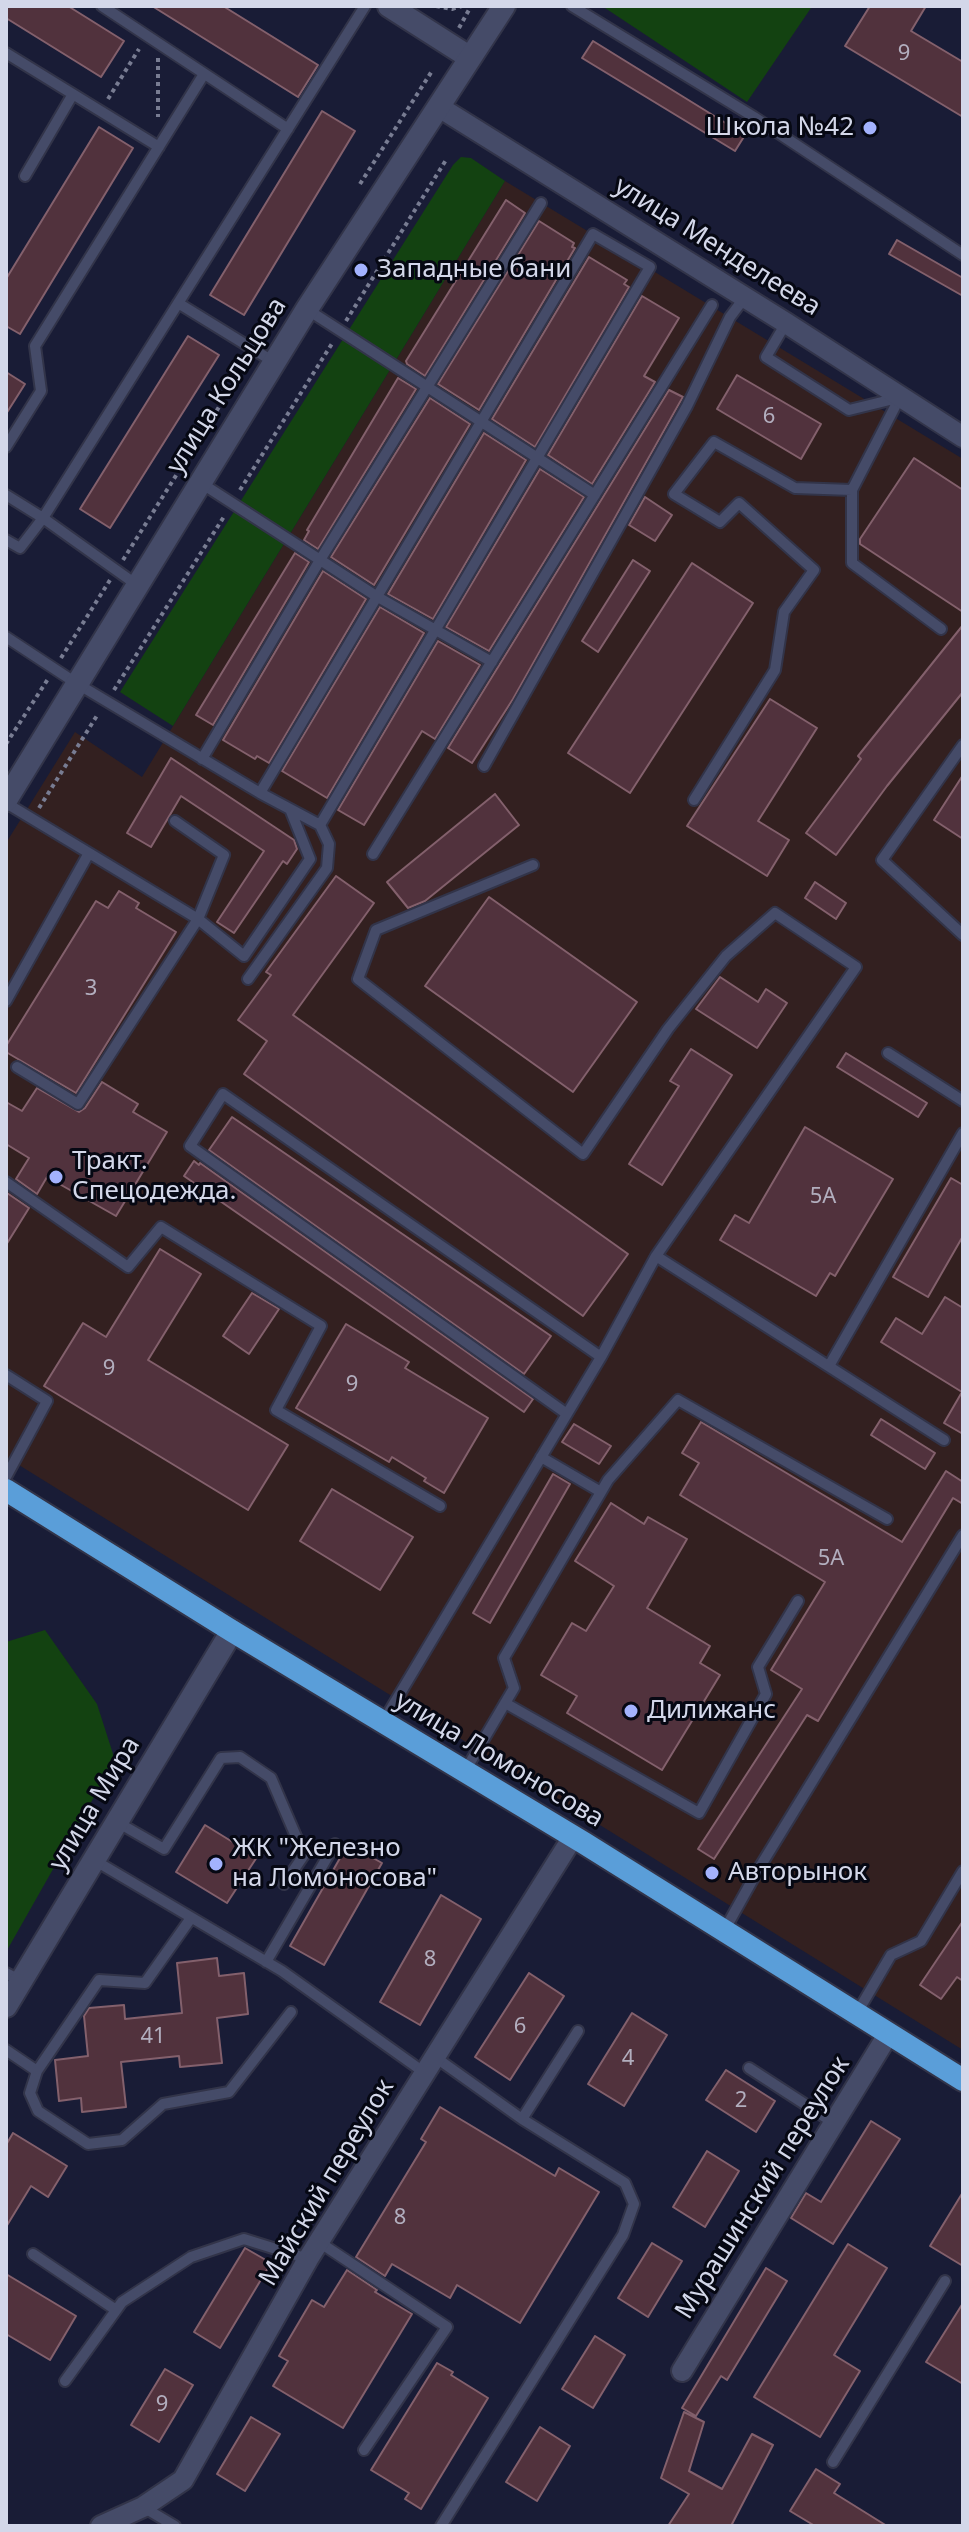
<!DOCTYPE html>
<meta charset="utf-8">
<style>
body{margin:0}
#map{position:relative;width:969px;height:2532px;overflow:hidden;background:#191c36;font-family:"Noto Sans",sans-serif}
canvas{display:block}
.frame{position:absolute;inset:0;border:8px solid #d3d7e9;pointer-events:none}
</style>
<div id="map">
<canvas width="969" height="2532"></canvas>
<div class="frame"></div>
</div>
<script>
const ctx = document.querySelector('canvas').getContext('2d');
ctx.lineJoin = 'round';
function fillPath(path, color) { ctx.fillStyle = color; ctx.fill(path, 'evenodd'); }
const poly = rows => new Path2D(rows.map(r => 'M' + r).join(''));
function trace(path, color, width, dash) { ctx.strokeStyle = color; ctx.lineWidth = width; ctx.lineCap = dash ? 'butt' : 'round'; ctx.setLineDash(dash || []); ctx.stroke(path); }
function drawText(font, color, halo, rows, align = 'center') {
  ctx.font = font + ' "Noto Sans",sans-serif'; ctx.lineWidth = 6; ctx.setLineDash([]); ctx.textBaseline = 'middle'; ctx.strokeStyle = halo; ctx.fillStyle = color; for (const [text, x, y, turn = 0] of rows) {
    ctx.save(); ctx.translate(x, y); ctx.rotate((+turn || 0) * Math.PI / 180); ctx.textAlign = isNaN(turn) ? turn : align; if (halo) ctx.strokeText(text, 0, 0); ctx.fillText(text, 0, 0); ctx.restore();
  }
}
const industrial = poly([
 [505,181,963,459,963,2050,6,1457,6,843,75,732,142,777]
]);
const green = poly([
 [602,6,811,6,811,8,747,102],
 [461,157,471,158,505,181,173,726,120,692,453,165],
 [45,1630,97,1704,115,1760,6,1952,6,1642]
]);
const building = poly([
 [6,6,68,6,124,41,101,77,6,18,6,6],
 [152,6,223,6,318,65,298,97,152,6],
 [870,6,926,6,911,31,963,62,963,117,845,46,870,6],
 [593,41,745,135,735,151,582,58,593,41],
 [322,111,355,131,244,315,210,295,322,111],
 [99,127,133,148,20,334,6,326,6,279,99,127],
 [506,200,525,213,425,376,407,364,406,361,506,200],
 [539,221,574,243,572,247,575,248,479,410,438,384,539,221],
 [897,240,963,278,963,296,889,254,897,240],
 [589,257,627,280,624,284,629,287,535,447,492,419,589,257],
 [642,296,679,318,644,376,655,382,592,484,548,455,642,296],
 [188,336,219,355,110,528,80,509,188,336],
 [6,372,25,384,6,414,6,372],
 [737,375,821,424,801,459,717,409,737,375],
 [398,378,416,389,318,549,304,540,309,531,307,530,398,378],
 [669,390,683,397,680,402,513,699,472,763,448,748,669,390],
 [430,398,470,424,374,585,331,557,430,398],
 [484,433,526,460,433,619,388,594,484,433],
 [914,458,963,490,963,612,860,544,860,539,914,458],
 [540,469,584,497,489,651,446,627,540,469],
 [645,497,672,515,655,541,629,525,645,497],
 [295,553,309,562,213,725,196,715,295,553],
 [633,560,650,571,598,652,582,641,633,560],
 [692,563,753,603,630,793,568,753,692,563],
 [323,571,366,599,269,763,257,756,255,759,223,740,323,571],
 [380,607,424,633,327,798,282,771,380,607],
 [963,625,963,692,887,786,836,855,806,833,861,759,858,756,963,625],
 [438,641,480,665,435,739,422,731,364,825,338,810,438,641],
 [770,699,817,728,758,821,789,840,767,876,687,826,770,699],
 [171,758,294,840,297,849,287,864,283,861,234,933,217,922,264,851,181,796,151,847,127,833,171,758],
 [963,775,963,839,934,820,963,775],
 [495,794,519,825,425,901,408,908,387,882,495,794],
 [336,876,374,903,293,1015,628,1254,583,1316,244,1074,267,1041,238,1020,271,975,266,972,336,876],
 [815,882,846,903,836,919,805,898,815,882],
 [119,891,139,903,136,908,176,932,76,1093,6,1052,6,1046,96,901,108,908,119,891],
 [489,897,637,1002,573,1092,425,986,489,897],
 [720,977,758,1002,766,989,787,1003,757,1048,696,1009,720,977],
 [691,1049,732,1075,662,1185,629,1164,679,1086,670,1081,691,1049],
 [846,1053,927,1103,918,1117,837,1067,846,1053],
 [102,1082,138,1104,133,1112,167,1132,116,1216,47,1177,37,1194,16,1179,29,1158,6,1144,6,1102,22,1111,37,1088,79,1112,85,1108,102,1082],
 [232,1117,551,1336,524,1374,209,1150,232,1117],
 [805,1127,893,1179,835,1276,830,1273,816,1296,720,1240,735,1215,749,1223,805,1127],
 [194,1161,199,1165,200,1163,533,1399,524,1412,184,1176,194,1161],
 [951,1178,963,1185,963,1236,928,1297,893,1277,951,1178],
 [7,1193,29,1208,6,1245,6,1195,7,1193],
 [160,1249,201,1274,148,1360,288,1445,248,1510,44,1386,83,1323,106,1337,160,1249],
 [252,1293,279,1309,249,1354,223,1336,252,1293],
 [945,1297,963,1308,963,1434,944,1423,962,1392,881,1342,896,1318,922,1334,945,1297],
 [346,1324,409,1362,405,1368,488,1418,444,1493,424,1481,426,1478,392,1457,389,1462,296,1408,346,1324],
 [881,1419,935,1453,925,1469,871,1435,881,1419],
 [701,1422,902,1542,946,1471,963,1482,963,1504,953,1498,818,1721,807,1715,714,1859,698,1849,802,1689,771,1670,825,1582,680,1495,699,1463,682,1453,701,1422],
 [574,1424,611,1446,599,1464,562,1442,574,1424],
 [553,1474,570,1484,490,1623,473,1613,553,1474],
 [332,1489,413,1537,380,1590,300,1541,332,1489],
 [611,1503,644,1524,648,1517,687,1539,647,1608,710,1646,700,1663,720,1675,662,1770,567,1713,577,1696,541,1675,572,1623,586,1631,614,1586,575,1561,611,1503],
 [205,1825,257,1857,227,1903,176,1872,205,1825],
 [348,1844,382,1863,324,1965,290,1946,348,1844],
 [441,1895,481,1919,420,2025,380,2002,441,1895],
 [963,1921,963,1981,957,1977,941,1999,920,1985,963,1921],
 [217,1958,219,1976,244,1973,248,2014,217,2018,222,2063,180,2067,179,2056,121,2062,126,2107,82,2112,81,2098,59,2101,55,2060,88,2056,84,2016,89,2008,124,2005,125,2019,182,2013,177,1963,217,1958],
 [529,1973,564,1996,510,2080,475,2057,529,1973],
 [632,2013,667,2035,624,2106,588,2084,632,2013],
 [726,2070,775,2101,756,2132,706,2100,726,2070],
 [440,2107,555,2176,559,2168,599,2192,520,2323,457,2285,450,2298,392,2264,385,2276,356,2257,426,2142,421,2139,440,2107],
 [871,2121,900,2139,833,2244,791,2218,806,2193,821,2202,871,2121],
 [13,2133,67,2166,48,2197,31,2186,6,2227,6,2145,13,2133],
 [707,2151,739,2171,705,2227,673,2207,707,2151],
 [963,2192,963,2266,930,2246,963,2192],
 [652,2243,682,2261,648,2317,618,2298,652,2243],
 [848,2244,887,2268,834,2355,860,2371,820,2437,754,2397,848,2244],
 [245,2248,271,2263,220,2348,194,2332,245,2248],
 [766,2268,787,2281,727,2380,721,2376,696,2416,682,2408,766,2268],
 [347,2270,377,2290,375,2292,412,2314,343,2428,273,2386,288,2361,279,2356,312,2300,324,2307,347,2270],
 [6,2274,76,2316,50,2360,6,2334,6,2274],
 [963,2303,963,2384,926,2362,963,2303],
 [595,2336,625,2355,593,2408,562,2389,595,2336],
 [437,2363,453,2372,451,2375,488,2398,421,2509,405,2499,409,2493,371,2470,437,2363],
 [165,2369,193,2385,159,2442,131,2425,165,2369],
 [684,2412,704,2422,689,2471,722,2489,752,2434,773,2445,731,2526,668,2526,689,2494,661,2478,684,2412],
 [251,2417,280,2434,245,2491,217,2474,251,2417],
 [540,2427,570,2446,537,2501,506,2482,540,2427],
 [816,2469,840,2484,834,2493,887,2526,815,2526,790,2511,816,2469]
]);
const path = poly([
 [436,6,452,9,462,6],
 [459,28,471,6],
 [158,58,158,117],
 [108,99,139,49],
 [360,184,432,71],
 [346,321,446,160],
 [240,490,333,342],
 [123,560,246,364],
 [61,658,110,580],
 [114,690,225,515],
 [6,744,48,679],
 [39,808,98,714]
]);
const service = poly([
 [102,6,288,129],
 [572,6,754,117,963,255],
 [6,53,159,147],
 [25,176,73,94],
 [178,303,274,362],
 [308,310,595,495],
 [786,323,766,357,849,410,898,398],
 [900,397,852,490,852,563,941,629],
 [6,447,41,391,35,346,204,74],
 [201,483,376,596,492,662],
 [6,495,43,518,20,548,6,540],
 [137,585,43,518,365,6],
 [6,637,76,683,260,793,593,234,650,267,320,825],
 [963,745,882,860,963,935],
 [202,759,320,560,541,203],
 [484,766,687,406,730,317,745,297],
 [694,800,775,670,784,612,814,570,739,503,720,522,674,494,714,442,795,488,852,490],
 [6,803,89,853],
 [373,854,712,305],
 [533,865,376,930,358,979,583,1154,668,1029,726,956,775,913,856,967,656,1256,944,1440],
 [248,979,327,868,329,844,320,825,260,793],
 [6,1001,89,853,198,919,244,956,310,859,290,809],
 [888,1053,963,1101],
 [17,1067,78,1104,198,919,224,855,175,821],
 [6,1182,128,1267,161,1227,321,1326,276,1410,440,1506],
 [829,1366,963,1133],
 [6,1375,47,1401,6,1477],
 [567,1414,190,1146,223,1094,601,1357],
 [541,1457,601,1492],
 [505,1703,699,1813,766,1694,758,1667,798,1601],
 [383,1722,601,1357,656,1256],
 [465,1771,514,1688,504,1658,608,1480,678,1400,887,1519],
 [117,1822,164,1849,221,1758,240,1757,271,1778,304,1855,284,1884],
 [94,1860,282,1971,425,2073],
 [724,1931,758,1870,963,1535],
 [266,1962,335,1844],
 [6,1973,21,1981],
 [857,2013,891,1955,921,1941,963,1871],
 [6,2050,37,2071,30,2093,38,2111,88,2144,122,2140,163,2104,229,2092,291,2012],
 [435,2057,522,2119,578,2031],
 [749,2068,834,2123],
 [37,2071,99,1980,145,1983,191,1918],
 [319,2242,447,2327,364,2450],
 [33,2254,116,2310],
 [65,2381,122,2302,191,2257,244,2239,308,2259],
 [833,2462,945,2281],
 [143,2507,175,2526],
 [441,2526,623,2235,634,2204,625,2183,522,2119]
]);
const minor = poly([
 [439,107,786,323,963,437],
 [682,2371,889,2033],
 [101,2526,143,2507,183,2480,308,2259,573,1837]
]);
const tertiary = poly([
 [389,6,469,57],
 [6,2006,232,1631]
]);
const secondary = poly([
 [6,800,307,309,504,6]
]);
const trunk = poly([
 [6,1490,232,1631,584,1843,963,2080]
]);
const markers = [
 [870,128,8,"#a3b2fd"],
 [361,270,8,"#a3b2fd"],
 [56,1177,8,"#a3b2fd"],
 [631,1711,8,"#a3b2fd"],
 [216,1864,8,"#a3b2fd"],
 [712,1873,8,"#a3b2fd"]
];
const numberNames = [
 ["9",904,54],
 ["6",769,417],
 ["3",91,989],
 ["5А",823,1197],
 ["9",109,1369],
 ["9",352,1385],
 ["5А",831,1559],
 ["8",430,1960],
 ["6",520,2027],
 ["41",153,2037],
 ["4",628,2059],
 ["2",741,2101],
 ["8",400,2218],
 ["9",162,2405]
];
const poiNames = [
 ["Школа №42",854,128,"right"],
 ["Западные бани",377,270],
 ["Тракт.",72,1162],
 ["Спецодежда.",72,1192],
 ["Дилижанс",647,1711],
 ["ЖК \"Железно",232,1849],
 ["на Ломоносова\"",232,1879],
 ["Авторынок",728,1873]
];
const streetNames = [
 ["улица Менделеева",717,247,32],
 ["улица Кольцова",227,386,-58],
 ["улица Ломоносова",499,1760,31],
 ["улица Мира",95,1804,-59],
 ["Майский переулок",327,2183,-59],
 ["Мурашинский переулок",763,2188,-58]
];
fillPath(industrial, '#332020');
fillPath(green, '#134211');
fillPath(building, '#51323d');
trace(building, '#83606c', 2);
trace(service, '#323449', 14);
trace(minor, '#323449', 24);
trace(tertiary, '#323449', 26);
trace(secondary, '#323449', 26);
trace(trunk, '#323449', 26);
trace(path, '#787c92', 4, [4, 4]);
trace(service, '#454b68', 10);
trace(minor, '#454b68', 20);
trace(tertiary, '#454b68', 22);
trace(secondary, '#454b68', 22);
trace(trunk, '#5a9ed9', 22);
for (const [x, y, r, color] of markers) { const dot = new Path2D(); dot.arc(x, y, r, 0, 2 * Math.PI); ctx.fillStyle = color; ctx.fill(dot); trace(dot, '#060813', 3); }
drawText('22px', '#b2aebe', null, numberNames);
drawText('26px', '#d3d7e9', '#060813', poiNames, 'left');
drawText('26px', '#d3d7e9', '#060813', streetNames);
</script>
